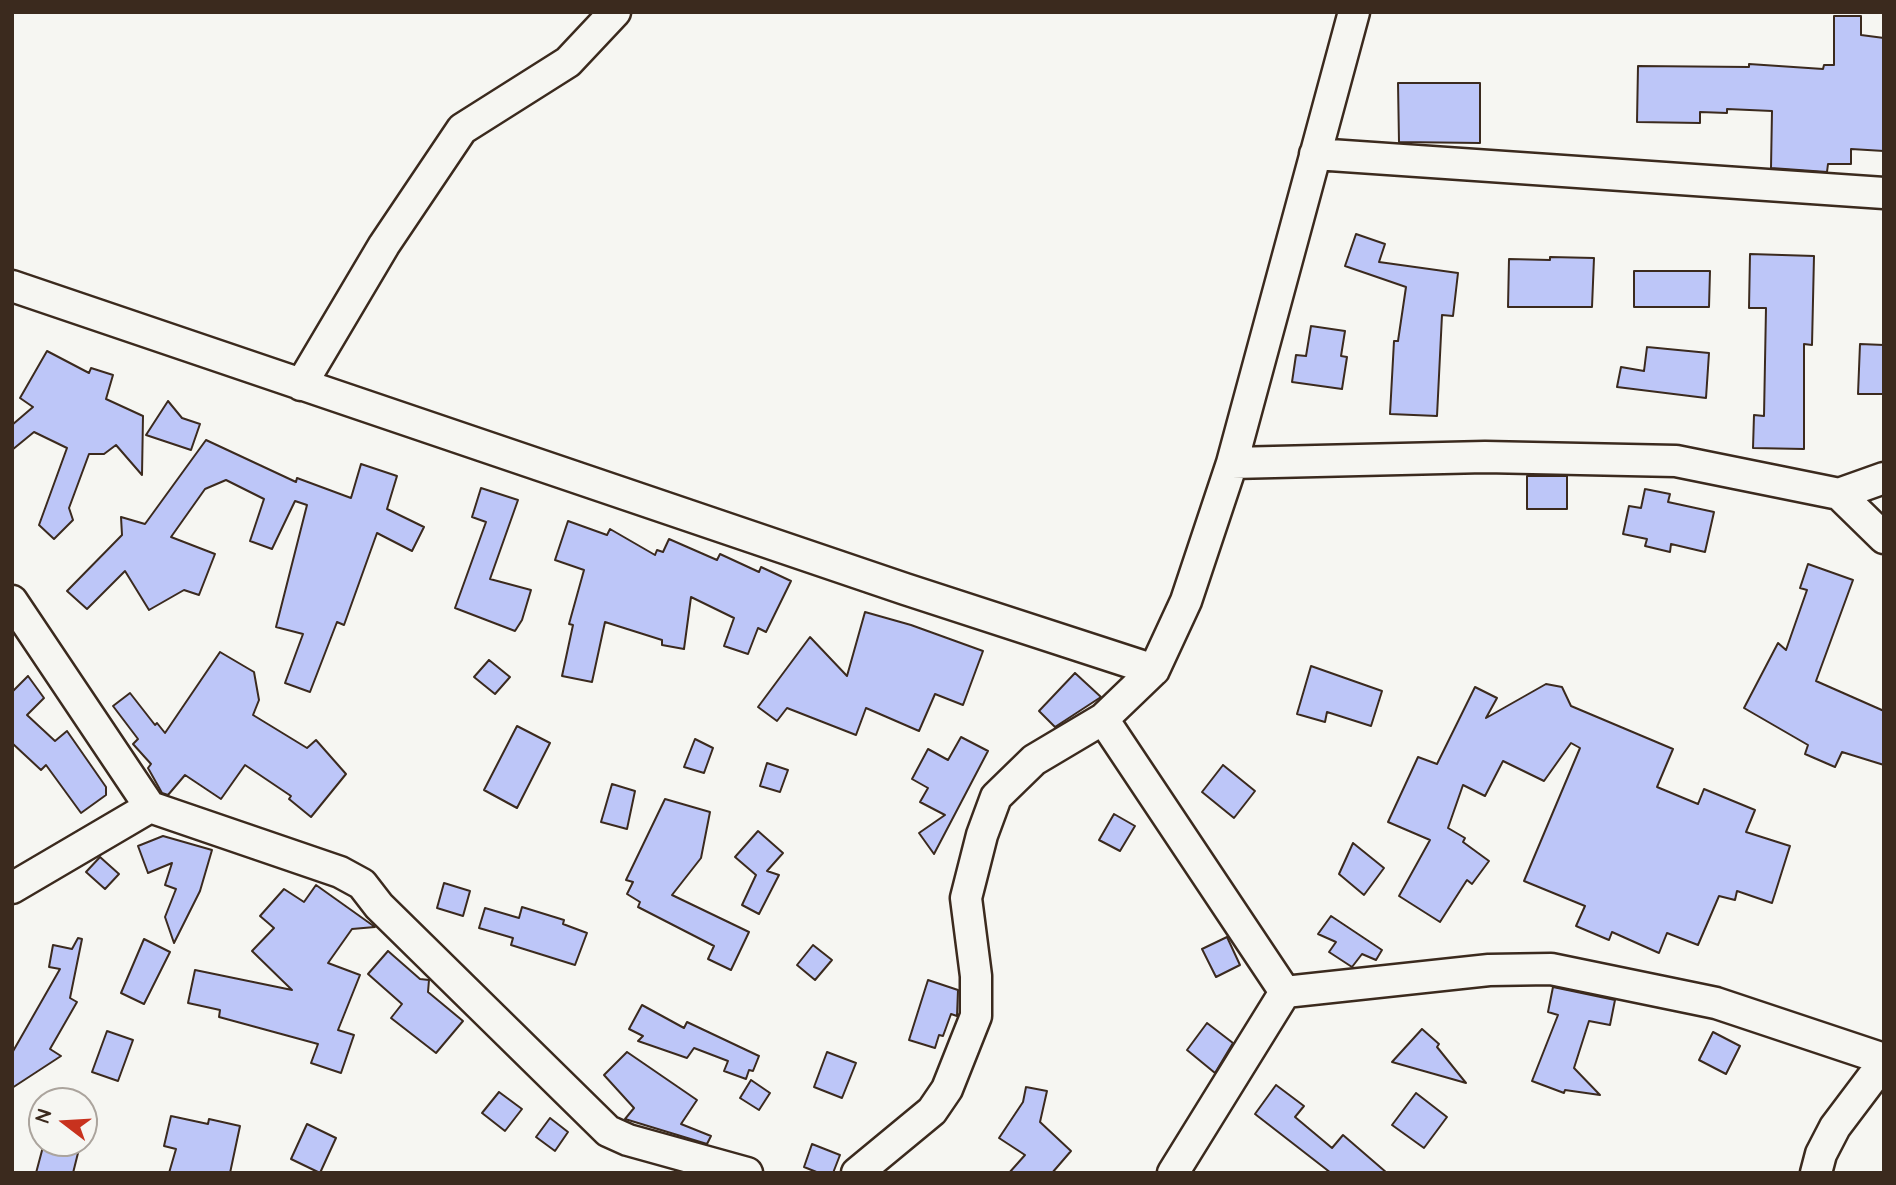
<!DOCTYPE html>
<style>
body{margin:0}
#map{position:relative;width:1896px;height:1185px;overflow:hidden;background:#f6f6f2;font-family:"Architects Daughter",sans-serif}
canvas{display:block}
.frame{position:absolute;inset:0;border:14px solid #3b2a1e;pointer-events:none}
.north{position:absolute;left:28px;top:1087px;width:70px;height:70px;box-sizing:border-box;background:#f6f6f2;border:2px solid #aba49d;border-radius:50%;rotate:287deg;font-size:19px;font-weight:700;line-height:28px;text-align:center;color:#3b2a1e}
.north::after{content:'';display:block;margin:auto;width:24px;height:32px;background:#c8321e;clip-path:polygon(50% 0,100% 100%,50% 72%,0 100%)}
</style>
<div id="map">
<canvas width="1896" height="1185"></canvas>
<div class="frame"></div>
<div class="north">N</div>
</div>
<script>
const ctx = document.querySelector('canvas').getContext('2d');
ctx.lineJoin = 'round';
function fillPath(path, color) { ctx.fillStyle = color; ctx.fill(path, 'evenodd'); }
const poly = rows => new Path2D(rows.map(r => 'M' + r).join(''));
function trace(path, color, width, dash) { ctx.strokeStyle = color; ctx.lineWidth = width; ctx.lineCap = dash ? 'butt' : 'round'; ctx.setLineDash(dash || []); ctx.stroke(path); }
const building = poly([
 [1834,16,1861,16,1861,35,1884,38,1884,151,1851,149,1851,164,1828,164,1827,172,1771,168,1772,111,1727,109,1727,113,1700,112,1700,123,1637,122,1638,66,1749,67,1749,64,1823,69,1824,65,1834,65,1834,16],
 [1398,83,1480,83,1480,143,1399,142,1398,83],
 [1356,234,1385,244,1379,262,1458,273,1453,316,1442,315,1437,416,1390,414,1394,341,1398,341,1406,287,1345,266,1356,234],
 [1750,254,1814,256,1812,345,1804,344,1804,449,1753,448,1754,415,1764,416,1766,308,1749,308,1750,254],
 [1550,257,1594,258,1592,307,1508,307,1509,259,1550,260,1550,257],
 [1634,271,1710,271,1709,307,1634,307,1634,271],
 [1311,326,1345,331,1341,356,1347,357,1342,389,1292,382,1296,355,1306,356,1311,326],
 [1860,344,1884,345,1884,394,1858,394,1860,344],
 [1647,347,1709,353,1706,398,1617,387,1621,367,1644,371,1647,347],
 [47,351,89,373,91,368,113,375,106,399,143,416,142,475,116,445,104,454,89,454,69,508,73,520,54,539,39,525,67,448,34,432,12,450,12,425,33,407,20,398,47,351],
 [168,401,182,418,200,424,191,450,146,435,168,401],
 [206,440,296,482,297,478,351,498,361,464,397,476,387,509,424,527,412,551,377,533,344,625,337,622,310,692,285,683,303,634,276,627,307,505,295,501,272,549,250,541,264,499,226,480,205,489,171,537,215,554,199,595,184,590,149,610,125,571,87,609,67,591,122,535,121,517,145,524,206,440],
 [1527,476,1567,476,1567,509,1527,509,1527,476],
 [481,488,518,500,490,579,531,590,522,620,515,631,455,608,486,522,472,517,481,488],
 [1645,489,1670,494,1668,502,1714,512,1705,552,1671,544,1670,552,1645,546,1647,539,1623,534,1629,506,1641,508,1645,489],
 [568,521,607,535,610,529,655,555,657,550,663,552,669,539,717,560,720,554,759,572,761,567,791,581,766,632,758,628,748,654,724,646,734,618,691,597,684,649,662,645,662,640,605,622,592,682,562,676,573,625,569,624,584,570,555,560,568,521],
 [1808,564,1853,580,1816,681,1884,711,1884,765,1842,752,1835,767,1805,754,1808,745,1744,708,1778,643,1786,650,1807,590,1800,588,1808,564],
 [865,612,911,625,983,651,963,705,935,694,919,731,866,708,856,735,787,708,777,721,758,707,810,637,847,676,865,612],
 [220,652,254,672,259,700,253,715,307,748,316,740,346,774,311,817,289,799,291,796,245,765,221,799,185,775,168,795,162,793,148,768,151,764,133,744,138,739,113,706,130,693,155,725,157,723,165,733,220,652],
 [489,660,510,677,495,694,474,677,489,660],
 [1311,666,1382,691,1371,726,1327,712,1325,722,1297,714,1311,666],
 [1075,673,1101,697,1055,727,1039,711,1075,673],
 [28,676,44,698,27,715,55,741,67,731,106,787,106,795,81,813,46,765,41,770,12,743,12,692,28,676],
 [1546,684,1562,687,1571,706,1673,749,1657,787,1698,804,1704,789,1755,810,1746,832,1790,846,1772,903,1737,891,1735,900,1719,896,1698,945,1667,933,1659,953,1612,932,1609,940,1576,926,1585,906,1524,881,1580,748,1571,743,1544,781,1503,761,1485,796,1463,785,1448,828,1465,838,1463,842,1489,861,1472,884,1467,880,1440,922,1399,896,1430,840,1388,822,1418,757,1437,764,1475,687,1497,698,1486,718,1546,684],
 [517,726,550,743,517,808,484,790,517,726],
 [961,737,988,751,934,854,919,833,945,815,920,802,928,788,912,779,928,749,948,760,961,737],
 [695,739,713,748,704,773,684,767,695,739],
 [767,763,788,770,780,792,760,786,767,763],
 [1223,765,1255,791,1234,818,1202,792,1223,765],
 [612,784,635,791,627,829,601,822,612,784],
 [665,799,710,812,701,858,672,895,749,932,731,970,708,959,714,946,638,907,640,902,627,894,633,882,626,880,665,799],
 [1114,814,1135,826,1120,851,1099,840,1114,814],
 [758,831,783,853,767,871,779,875,759,914,742,905,756,875,735,857,758,831],
 [163,836,212,850,200,891,174,943,165,917,176,889,165,885,172,863,148,873,138,846,163,836],
 [1353,843,1384,868,1364,895,1339,874,1353,843],
 [100,857,119,874,105,889,86,872,100,857],
 [444,883,470,891,463,916,437,908,444,883],
 [316,885,375,927,352,929,328,963,360,975,338,1030,354,1035,341,1073,311,1063,318,1044,219,1017,220,1010,188,1003,195,970,292,990,252,951,274,928,260,916,284,889,304,902,316,885],
 [522,907,564,920,563,924,587,933,575,965,511,945,513,938,479,928,485,908,519,918,522,907],
 [1331,916,1382,950,1376,960,1362,954,1352,967,1329,952,1336,942,1318,934,1331,916],
 [1227,937,1240,965,1216,977,1202,949,1227,937],
 [78,938,82,939,70,998,77,1002,50,1049,61,1056,12,1088,12,1053,60,969,49,967,53,945,72,949,78,938],
 [144,939,170,952,144,1004,121,993,144,939],
 [813,945,832,960,815,980,797,965,813,945],
 [388,951,420,979,429,980,428,992,463,1021,436,1053,391,1018,402,1004,368,974,388,951],
 [928,980,958,990,957,1016,951,1014,943,1036,939,1035,935,1048,909,1040,928,980],
 [1553,987,1615,1000,1610,1025,1589,1021,1574,1068,1600,1095,1565,1090,1564,1093,1532,1081,1558,1015,1548,1012,1553,987],
 [642,1005,684,1028,687,1022,759,1056,753,1071,749,1070,746,1079,724,1071,728,1061,694,1048,687,1058,638,1041,643,1036,629,1029,642,1005],
 [1207,1023,1233,1043,1215,1073,1187,1050,1207,1023],
 [1422,1029,1439,1044,1437,1047,1466,1083,1392,1062,1422,1029],
 [107,1031,133,1040,118,1081,92,1072,107,1031],
 [1713,1032,1740,1046,1726,1074,1699,1060,1713,1032],
 [627,1052,697,1100,681,1124,711,1136,707,1144,625,1119,634,1108,604,1075,627,1052],
 [827,1052,856,1063,842,1098,814,1087,827,1052],
 [751,1080,770,1093,759,1110,740,1098,751,1080],
 [1276,1085,1304,1106,1295,1117,1332,1148,1343,1135,1387,1173,1331,1173,1255,1114,1276,1085],
 [1026,1087,1047,1091,1040,1122,1071,1151,1052,1173,1009,1173,1025,1155,999,1138,1023,1102,1026,1087],
 [499,1092,522,1109,505,1131,482,1113,499,1092],
 [1416,1093,1447,1117,1424,1148,1392,1125,1416,1093],
 [171,1116,208,1124,209,1119,240,1126,230,1173,169,1173,176,1149,164,1146,171,1116],
 [550,1118,568,1132,555,1151,536,1137,550,1118],
 [307,1124,336,1138,320,1173,291,1159,307,1124],
 [44,1143,79,1149,73,1173,36,1173,44,1143],
 [812,1144,840,1155,833,1173,819,1173,804,1167,812,1144]
]);
const street = poly([
 [1315,154,1884,193],
 [12,286,905,589,1154,670],
 [301,385,384,245,462,129,568,62,615,12],
 [1232,463,1485,457,1676,461,1839,494,1884,538],
 [1839,494,1884,478],
 [12,601,150,807,340,872,362,884,379,906,608,1131,628,1140,747,1173],
 [12,888,150,807],
 [1285,992,1489,970,1551,969,1716,1003,1884,1059],
 [857,1173,932,1111,947,1089,976,1016,976,976,966,898,982,835,996,797,1034,760,1103,719],
 [1173,1173,1285,992,1103,719,1154,670,1186,601,1232,463,1354,12],
 [1816,1173,1821,1154,1835,1127,1884,1062]
]);
fillPath(building, '#bdc6f8');
trace(building, '#3b2a1e', 2);
trace(street, '#3b2a1e', 35);
trace(street, '#f6f6f2', 30);
</script>
